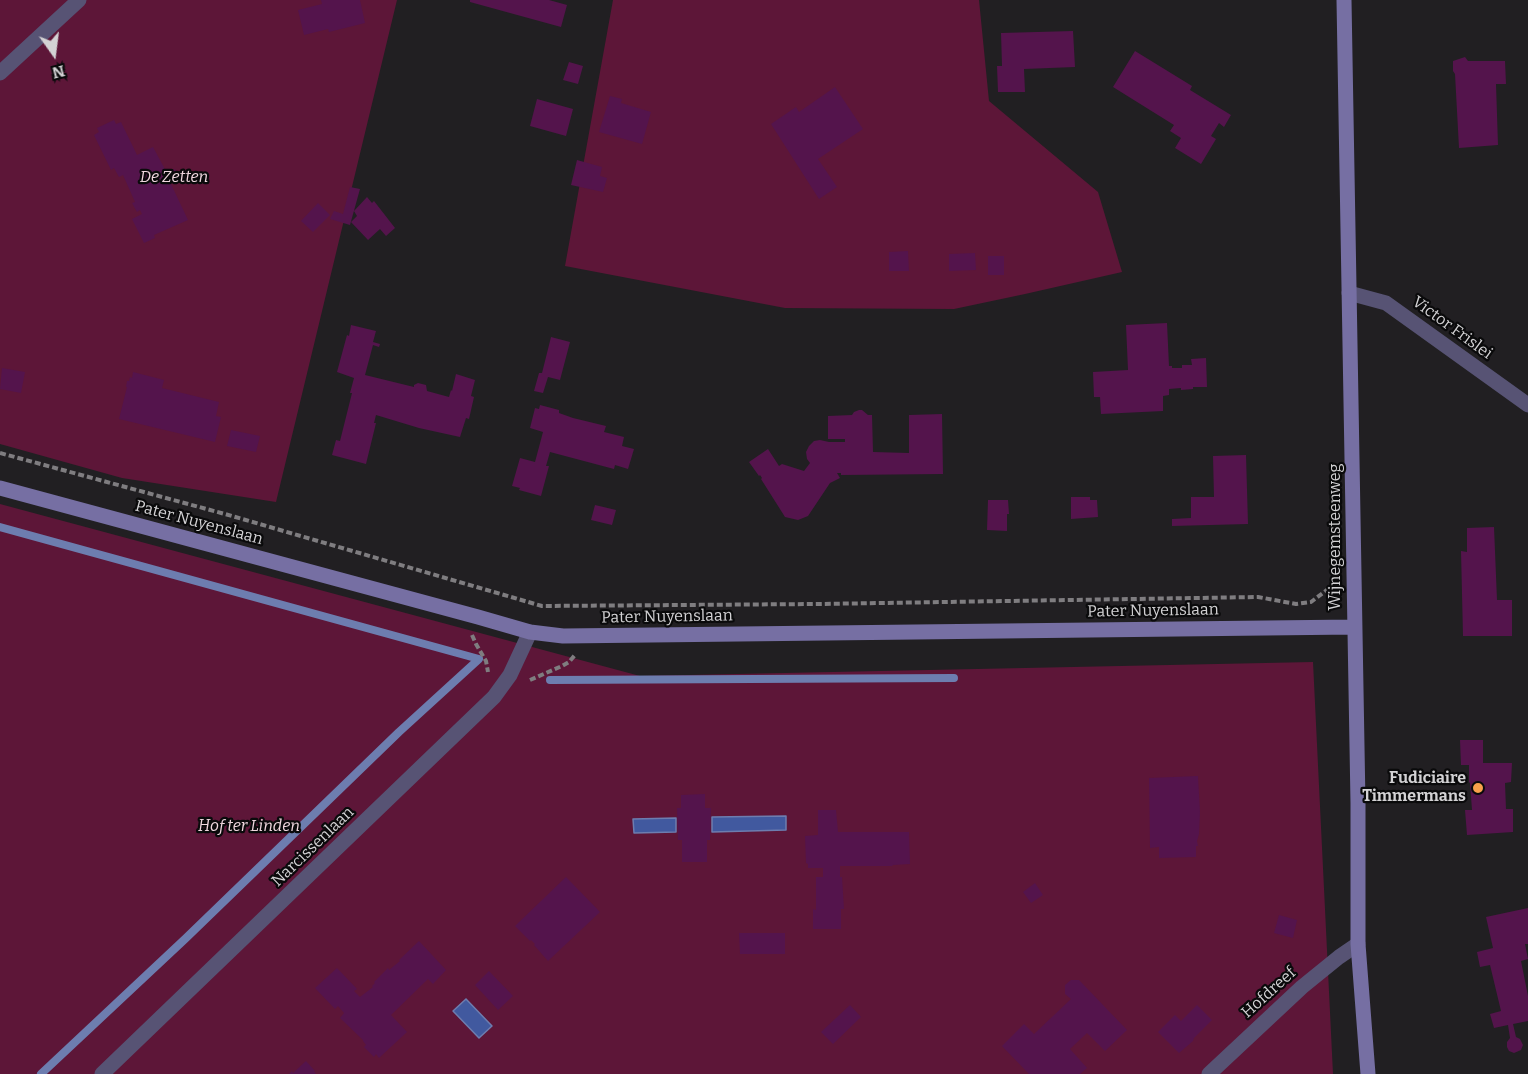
<!DOCTYPE html>
<style>
body{margin:0}
#map{position:relative;width:1528px;height:1074px;overflow:hidden;background:#211f22;font-family:Bitter,serif}
canvas{display:block}
.north{position:absolute;left:24px;top:24px;width:60px;height:60px;-webkit-text-stroke:4px #0a0a0b;paint-order:stroke;rotate:166deg;font-size:16px;font-weight:700;line-height:24px;text-align:center;color:#d3d2d4}
.north::after{content:'';display:block;margin:auto;width:21px;height:27px;background:#d3d2d4;clip-path:polygon(50% 0,100% 100%,50% 72%,0 100%)}
</style>
<div id="map">
<canvas width="1528" height="1074"></canvas>
<div class="north">N</div>
</div>
<script>
const ctx = document.querySelector('canvas').getContext('2d');
ctx.lineJoin = 'round';
function fillPath(path, color) { ctx.fillStyle = color; ctx.fill(path, 'evenodd'); }
const poly = rows => new Path2D(rows.map(r => 'M' + r).join(''));
function trace(path, color, width, dash) { ctx.strokeStyle = color; ctx.lineWidth = width; ctx.lineCap = dash ? 'butt' : 'round'; ctx.setLineDash(dash || []); ctx.stroke(path); }
function drawText(font, color, halo, rows, align = 'center') {
  ctx.font = font + ' Bitter,serif'; ctx.lineWidth = 4.5; ctx.setLineDash([]); ctx.textBaseline = 'middle'; ctx.strokeStyle = halo; ctx.fillStyle = color; for (const [text, x, y, turn = 0] of rows) {
    ctx.save(); ctx.translate(x, y); ctx.rotate((+turn || 0) * Math.PI / 180); ctx.textAlign = isNaN(turn) ? turn : align; if (halo) ctx.strokeText(text, 0, 0); ctx.fillText(text, 0, 0); ctx.restore();
  }
}
const green = poly([
 [0,0,397,0,276,502,122,478,0,444],
 [613,0,979,0,989,101,1098,192,1122,272,1025,294,954,309,785,308,565,266],
 [0,504,640,676,1313,662,1333,1074,0,1074]
]);
const water = poly([
 [786,816,786,830,712,832,712,817,786,816],
 [676,818,676,832,634,833,633,819,676,818],
 [466,999,492,1026,479,1038,453,1011,466,999]
]);
const stream = poly([
 [0,527,479,659,399,732,185,939,41,1074],
 [550,680,954,678]
]);
const building = poly([
 [321,0,360,0,365,23,329,32,328,29,304,35,298,10,322,4],
 [470,0,549,0,567,5,561,27,470,2],
 [1073,31,1075,67,1024,69,1025,92,998,92,997,66,1002,66,1001,33],
 [1135,51,1192,86,1190,90,1231,115,1224,127,1219,123,1211,136,1216,139,1201,164,1175,148,1181,138,1170,131,1174,125,1113,87],
 [1465,57,1468,61,1505,61,1506,84,1496,84,1498,145,1459,148,1455,74,1453,71,1453,61],
 [569,62,583,66,578,84,563,80],
 [835,87,863,129,818,159,837,187,819,199,771,124,796,107,799,112],
 [610,96,622,99,621,103,651,112,642,144,599,132],
 [537,99,573,109,566,136,530,126],
 [114,120,116,124,121,122,137,155,153,147,167,173,175,169,179,178,170,182,188,220,154,235,155,238,144,243,132,219,142,214,140,210,137,212,132,203,135,202,123,175,119,177,114,168,111,170,94,135,99,132,97,128],
 [577,160,602,167,600,176,607,178,603,192,571,185],
 [350,187,360,189,350,225,330,219,334,211,343,214],
 [367,197,372,203,374,201,395,228,386,236,380,229,368,240,351,222,357,216,354,211],
 [318,203,330,215,313,232,301,221],
 [908,251,909,271,889,271,889,252],
 [975,253,976,270,949,271,949,254],
 [988,256,1004,256,1004,275,988,275],
 [1167,323,1169,366,1172,366,1172,368,1182,368,1182,365,1192,365,1191,359,1206,358,1207,387,1193,387,1193,389,1181,390,1181,388,1169,389,1169,395,1163,396,1163,411,1101,414,1100,397,1094,397,1093,372,1128,370,1126,325],
 [351,325,376,331,373,342,380,344,379,347,373,345,365,375,414,387,414,385,418,383,426,385,427,391,449,397,451,390,452,391,456,374,475,380,471,396,474,397,469,419,466,418,460,437,419,428,376,415,374,423,376,423,366,464,332,455,336,440,340,441,352,393,350,393,354,378,337,372,347,335,349,336],
 [551,337,570,342,560,380,548,377,543,393,534,391,539,373,542,373],
 [2,368,25,372,21,393,0,389],
 [133,372,164,380,162,388,219,402,216,416,221,417,215,442,119,419,127,387,126,387,127,381,129,381,130,377,132,378],
 [540,405,559,410,559,413,573,418,606,426,604,432,624,437,622,446,634,449,628,469,615,465,614,469,550,452,546,466,549,466,541,496,519,490,520,488,512,486,520,458,535,462,543,432,530,428,535,408,539,409],
 [859,410,862,410,868,415,872,415,873,452,909,453,909,415,942,414,943,474,841,475,841,473,837,473,840,478,830,483,808,516,798,520,785,517,761,479,762,478,760,475,759,476,749,462,768,449,779,466,782,464,804,471,810,463,807,459,806,452,809,446,814,441,820,440,829,442,845,442,845,439,828,439,828,416,852,415,854,412],
 [231,430,260,436,256,452,227,446],
 [1246,455,1248,524,1172,526,1172,519,1191,518,1191,497,1214,497,1213,456],
 [1071,497,1090,497,1090,500,1097,500,1098,517,1071,519],
 [988,500,1008,500,1009,514,1007,514,1007,531,987,530],
 [595,505,616,510,612,525,591,520],
 [1494,527,1497,600,1512,600,1512,636,1463,636,1461,551,1467,552,1467,528],
 [1460,740,1483,740,1483,763,1512,763,1511,782,1505,783,1506,809,1513,809,1513,832,1467,835,1465,810,1472,810,1470,783,1469,782,1469,765,1461,765],
 [1198,776,1200,812,1199,834,1197,841,1198,846,1196,846,1196,857,1159,858,1159,847,1150,848,1149,778],
 [705,794,705,808,711,808,710,840,707,840,707,862,682,862,682,840,678,840,677,808,681,808,681,795],
 [818,810,836,810,838,832,909,832,910,864,893,865,892,866,840,866,840,877,842,877,844,909,841,909,841,929,813,929,813,909,816,910,816,877,823,877,823,868,808,868,808,864,806,863,805,836,818,835],
 [566,877,600,912,548,961,534,945,535,944,531,940,530,941,515,926],
 [1035,883,1043,895,1031,903,1023,892],
 [1528,908,1528,944,1525,944,1528,959,1521,961,1528,996,1528,1021,1513,1024,1516,1037,1520,1039,1523,1045,1521,1050,1514,1053,1509,1051,1507,1047,1507,1042,1510,1038,1508,1025,1494,1028,1490,1014,1501,1011,1490,965,1480,967,1477,952,1493,948,1486,917],
 [1279,915,1297,920,1293,938,1274,933],
 [739,933,785,933,785,954,740,954],
 [419,941,446,970,433,984,428,979,391,1015,407,1032,379,1058,376,1054,374,1057,364,1047,366,1045,363,1041,363,1040,340,1018,344,1013,338,1006,335,1009,315,988,337,968,357,989,354,991,360,997,373,987,372,986,375,983,374,982,388,968,389,970,400,961,399,960],
 [489,971,513,996,498,1010,475,985],
 [1071,980,1079,980,1127,1030,1105,1051,1087,1033,1070,1049,1087,1068,1080,1074,1029,1074,1002,1046,1024,1024,1034,1034,1071,999,1065,994,1065,985],
 [850,1005,861,1017,833,1044,821,1032],
 [1197,1005,1212,1020,1194,1038,1193,1041,1179,1053,1158,1032,1175,1015,1181,1021],
 [306,1061,315,1071,314,1071,316,1074,289,1074,292,1071,293,1073]
]);
const path = poly([
 [0,453,225,514,542,606,819,604,1258,597,1296,604,1311,602,1336,583],
 [472,635,476,644,486,661,488,672],
 [530,680,562,666,569,662,575,655]
]);
const street = poly([
 [0,73,79,0],
 [1349,293,1386,303,1528,405],
 [102,1074,494,697,510,675,530,632],
 [1209,1074,1302,987,1339,957,1358,944]
]);
const secondary = poly([
 [1344,0,1358,803,1358,944,1368,1074],
 [0,488,478,617,530,632,563,636,1354,627]
]);
const markers = [
 [1478,788,6,"#f8a04b"]
];
const parkNames = [
 ["De Zetten",174,178],
 ["Hof ter Linden",249,827]
];
const streetNames = [
 ["Victor Frislei",1452,328,36],
 ["Pater Nuyenslaan",199,523,15],
 ["Wijnegemsteenweg",1336,537,-90],
 ["Pater Nuyenslaan",1153,611,-1],
 ["Pater Nuyenslaan",667,617,-1],
 ["Narcissenlaan",313,847,-44],
 ["Hofdreef",1269,993,-42]
];
const poiNames = [
 ["Fudiciaire",1466,779],
 ["Timmermans",1466,797]
];
fillPath(green, '#5d1638');
fillPath(water, '#41599f');
trace(water, '#6d7daf', 1.5);
trace(stream, '#6d7daf', 8);
fillPath(building, '#54144c');
trace(path, '#7f7d80', 4, [6, 3]);
trace(street, '#575374', 15);
trace(secondary, '#766fa3', 15);
for (const [x, y, r, color] of markers) { const dot = new Path2D(); dot.arc(x, y, r, 0, 2 * Math.PI); ctx.fillStyle = color; ctx.fill(dot); trace(dot, '#0a0a0b', 2); }
drawText('italic 16px', '#f0d7df', '#0a0a0b', parkNames);
drawText('16px', '#d3d2d4', '#0a0a0b', streetNames);
drawText('bold 16px', '#d3d2d4', '#0a0a0b', poiNames, 'right');
</script>
